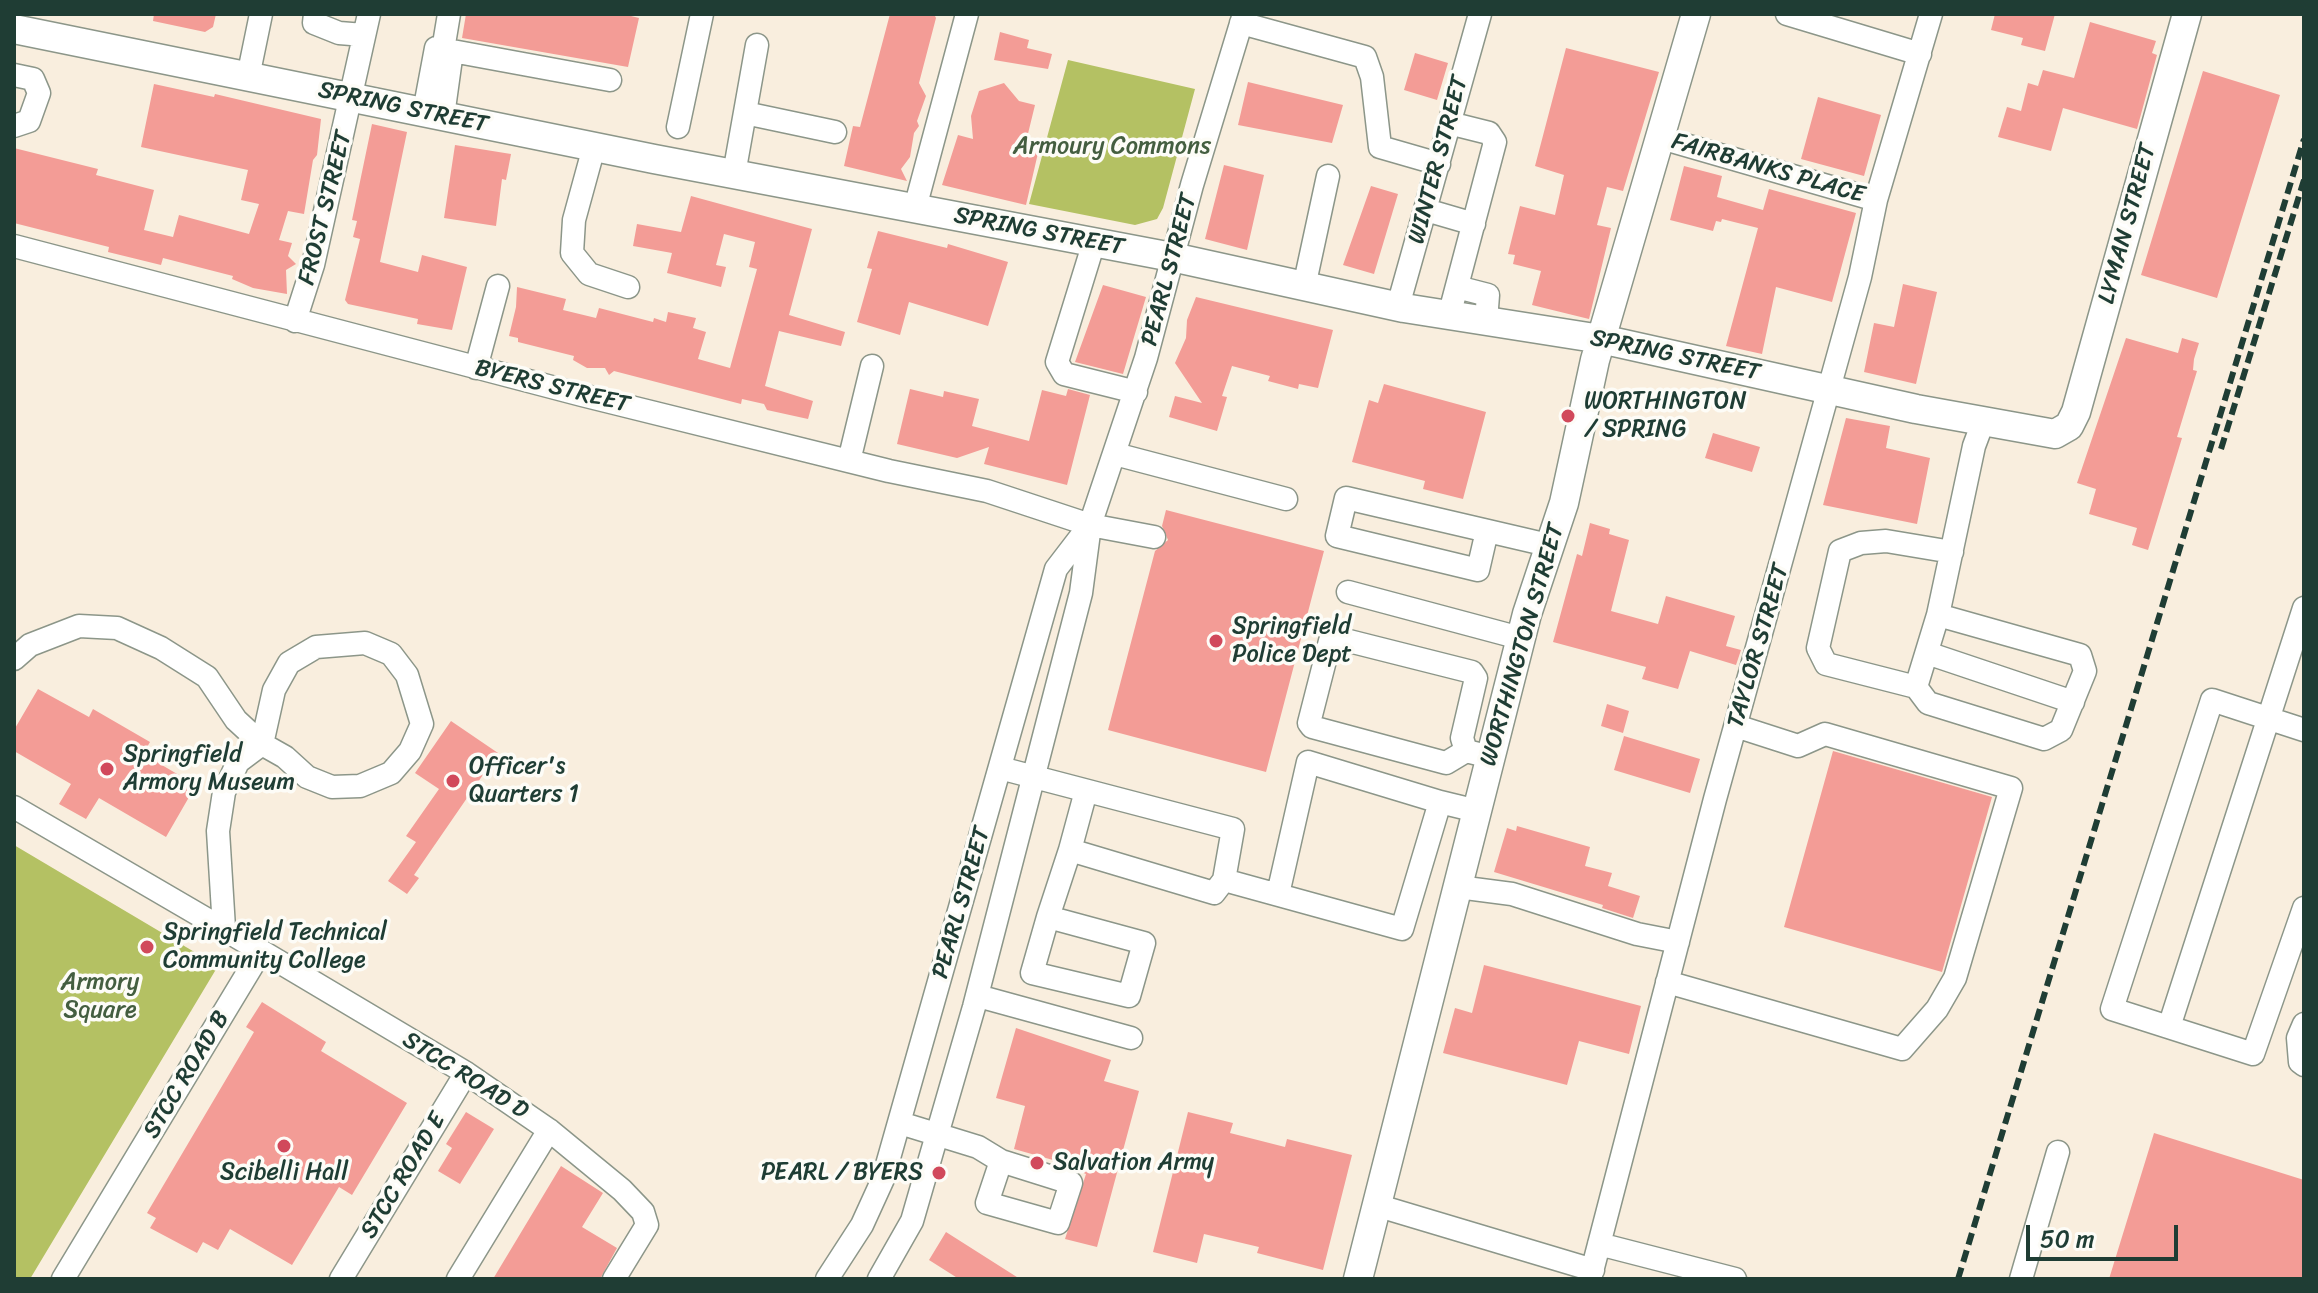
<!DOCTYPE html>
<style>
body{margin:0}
#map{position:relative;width:2318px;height:1293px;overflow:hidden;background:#f9eede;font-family:Sriracha,sans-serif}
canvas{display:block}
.frame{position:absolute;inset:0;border:16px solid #1f3d34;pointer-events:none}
.scale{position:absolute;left:2026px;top:1225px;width:152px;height:36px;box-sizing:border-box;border:4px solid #1f3d34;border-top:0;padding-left:10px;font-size:24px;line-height:28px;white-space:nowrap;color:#1f3d34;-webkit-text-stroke:6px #fdfcf7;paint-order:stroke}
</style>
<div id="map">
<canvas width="2318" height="1293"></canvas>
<div class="frame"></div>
<div class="scale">50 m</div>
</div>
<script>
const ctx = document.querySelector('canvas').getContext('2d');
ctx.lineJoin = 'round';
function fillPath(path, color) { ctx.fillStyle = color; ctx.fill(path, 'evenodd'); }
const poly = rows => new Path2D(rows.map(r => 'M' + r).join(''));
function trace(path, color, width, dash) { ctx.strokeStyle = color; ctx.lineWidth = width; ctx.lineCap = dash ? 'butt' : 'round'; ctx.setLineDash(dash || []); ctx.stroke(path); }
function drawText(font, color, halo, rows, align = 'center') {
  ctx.font = font + ' Sriracha,sans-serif'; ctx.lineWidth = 7; ctx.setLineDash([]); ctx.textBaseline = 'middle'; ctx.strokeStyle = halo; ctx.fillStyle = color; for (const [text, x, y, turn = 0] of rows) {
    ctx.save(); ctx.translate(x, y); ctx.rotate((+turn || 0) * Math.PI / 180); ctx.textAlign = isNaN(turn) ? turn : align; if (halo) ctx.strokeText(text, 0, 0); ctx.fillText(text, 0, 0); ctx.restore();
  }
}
const green = poly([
 [1068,60,1195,89,1163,208,1157,219,1135,225,1029,204],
 [14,845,218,966,30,1279,14,1279]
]);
const building = poly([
 [154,14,216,14,213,27,205,32,153,21],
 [466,14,623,14,639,18,628,67,462,38],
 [890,14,934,14,936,18,919,83,926,96,917,121,919,126,914,133,910,157,901,169,907,181,844,166,853,126,860,127],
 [1995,14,2055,14,2045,51,2021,45,2023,38,1991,30],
 [2090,22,2156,41,2152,53,2157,55,2137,129,2063,108,2051,151,1998,137,2007,107,2021,111,2028,83,2038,86,2043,70,2074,78],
 [1000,32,1029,40,1027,48,1052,54,1048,69,994,60],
 [1566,48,1659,72,1623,191,1607,187,1597,225,1611,228,1589,319,1532,305,1541,271,1513,264,1515,255,1508,254,1520,206,1555,215,1564,175,1535,166],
 [1415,53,1448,63,1437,100,1404,90],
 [2203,71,2280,95,2217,298,2141,275],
 [1248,82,1343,105,1332,143,1238,125],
 [1004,83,1019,101,1035,105,1024,150,1038,153,1026,205,942,185,958,135,973,139,971,116,979,91],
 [154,84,214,97,215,94,321,119,317,155,313,160,304,214,288,211,279,240,292,243,288,256,296,264,286,270,287,294,253,288,232,279,233,276,163,258,161,265,108,252,109,247,14,223,14,148,98,169,96,175,154,190,144,230,173,237,179,215,249,234,259,204,241,200,248,170,141,147],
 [1818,97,1881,115,1864,176,1801,159],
 [372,124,407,132,380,262,418,272,422,255,467,267,452,330,417,324,418,319,348,304,345,300,360,239,353,237,357,221,352,220],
 [455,145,511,154,506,180,502,179,496,226,444,218],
 [1224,165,1264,175,1247,250,1205,239],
 [1684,166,1722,176,1717,197,1763,210,1769,189,1856,213,1832,302,1776,287,1762,354,1726,346,1758,228,1722,219,1721,222,1716,221,1713,231,1670,220],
 [1371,186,1398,194,1374,274,1343,265],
 [691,196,812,229,789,315,845,332,841,346,779,331,765,386,813,401,808,419,767,410,764,404,742,399,741,404,614,371,609,375,605,368,587,368,573,360,574,356,518,342,518,338,509,336,516,307,517,287,566,299,563,310,596,318,599,308,653,322,654,318,666,322,668,312,696,318,693,328,706,332,698,359,730,368,757,269,749,267,755,242,724,234,716,265,726,267,721,287,667,273,672,253,633,246,637,224,681,232],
 [878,231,947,248,948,244,1008,262,988,326,909,302,900,335,857,322,872,269,867,268],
 [1903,284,1937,292,1916,384,1864,372,1874,323,1894,327],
 [1103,285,1146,297,1123,374,1075,362],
 [1196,297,1333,330,1318,388,1299,384,1298,389,1268,381,1270,376,1232,366,1222,396,1227,397,1217,431,1169,417,1175,396,1202,403,1175,363,1186,338,1187,320],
 [2126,338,2178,353,2182,338,2199,343,2194,359,2193,370,2197,371,2177,437,2182,438,2148,550,2132,545,2137,528,2089,514,2096,489,2077,483],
 [1384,384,1486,412,1463,499,1423,489,1425,481,1352,462,1369,400,1378,403],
 [910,389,943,397,944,391,979,399,972,426,1029,441,1042,390,1066,396,1068,389,1090,395,1067,485,984,464,989,447,957,458,897,444],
 [1846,418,1890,426,1886,448,1930,458,1917,524,1823,505],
 [1713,433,1760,447,1752,472,1705,458],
 [1166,510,1324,551,1266,772,1108,730,1155,551,1168,540,1162,526],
 [1590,523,1610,529,1609,534,1629,540,1611,611,1658,624,1666,596,1735,616,1726,646,1741,650,1736,665,1690,651,1678,689,1642,679,1646,667,1553,642,1577,554,1582,556],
 [38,689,89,717,93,709,150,742,143,754,196,785,166,837,99,798,86,819,59,804,71,784,14,751,14,730],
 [1607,704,1629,711,1623,733,1601,726],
 [451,721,498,753,414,875,419,878,407,894,388,881,416,842,406,836,439,789,415,773],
 [1624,736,1700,759,1690,793,1614,770],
 [1833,751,1992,797,1942,972,1784,927],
 [1517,826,1590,847,1585,866,1612,873,1608,886,1640,896,1633,918,1602,908,1603,905,1494,872,1507,828,1516,831],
 [1484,965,1641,1006,1629,1054,1579,1041,1567,1085,1443,1053,1455,1008,1472,1013],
 [262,1002,326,1042,321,1051,407,1103,352,1195,339,1187,292,1265,230,1229,218,1250,203,1242,197,1253,150,1228,156,1218,147,1213,254,1032,246,1027],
 [1016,1028,1111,1060,1104,1081,1139,1091,1097,1247,1065,1239,1086,1174,1053,1160,1014,1149,1025,1106,996,1098],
 [466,1112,494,1129,460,1184,438,1171,452,1148,446,1144],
 [1188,1112,1233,1123,1230,1133,1285,1147,1287,1139,1352,1155,1323,1270,1257,1253,1259,1247,1204,1234,1197,1263,1153,1252],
 [2154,1133,2304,1180,2304,1279,2109,1279],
 [561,1166,603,1193,582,1227,617,1248,600,1279,493,1279],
 [946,1232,1020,1279,959,1279,929,1260]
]);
const minor = poly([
 [315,14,314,23,339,33,364,35],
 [1787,14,1920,54],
 [1241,23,1365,57,1372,77,1380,147,1439,164],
 [443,50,449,14],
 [14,75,33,79,39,93,29,121,14,126],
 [248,77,261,14],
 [424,112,436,48,610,80],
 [745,113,835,132],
 [443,116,452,51],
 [1449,123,1489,133,1495,142,1449,316],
 [678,127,702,14],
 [1661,138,1876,200],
 [594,147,574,220,572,253,589,274,628,287],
 [734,174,757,45],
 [915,208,967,14],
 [1426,210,1474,224],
 [1094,242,1057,362,1064,374,1136,392],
 [14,246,582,395,889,471,987,491,1090,525,1154,537],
 [1304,287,1328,176],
 [1457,287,1488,295,1486,321],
 [1398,306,1480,14],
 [295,321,313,265,369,14],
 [476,368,498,286],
 [1115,454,1286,499],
 [849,461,872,366],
 [1487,531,1478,570,1337,536,1346,498,1548,545],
 [1348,592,1520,638],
 [1938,615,2080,655,2085,671,2061,730,2044,739,1928,703,1916,687,1826,664,1818,648,1840,551,1861,543,1886,541,1952,552],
 [1927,653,2073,702],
 [14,659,30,645,79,626,117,628,161,648,207,677,236,720,262,744,274,690,289,663,316,647,365,643,391,654,407,675,422,724,410,751,391,773,360,786,332,787,307,777,285,757,262,744,238,762,224,792,218,831,224,928],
 [1916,687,1938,615,1974,446,1983,422],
 [2304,730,2212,700,2112,1009,2253,1054,2304,908],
 [1466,751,1462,738,1476,678,1472,672,1337,638,1330,641,1309,723,1312,727,1446,763,1466,751,1491,757],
 [1000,768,1233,829,1224,880,1402,929,1440,802,1477,811],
 [14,807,261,951,63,1279],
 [1070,850,1086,791],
 [1458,887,1512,894,1637,934,1678,942],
 [1278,894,1308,762,1440,802],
 [1048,917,1144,943,1129,996,1032,973,1048,917,1070,850,1214,893,1224,880],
 [261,951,466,1073,549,1130,622,1190,643,1212,647,1225,614,1279],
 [1667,982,1902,1049,1937,1009,1955,978,2011,788,1825,734,1798,746,1736,726],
 [978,996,1131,1038],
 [2304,1024,2298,1038,2300,1062,2304,1065],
 [2169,1027,2304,608],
 [900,1123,978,1147,1001,1161,1071,1183,1058,1223,987,1203,1001,1161],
 [1379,1206,1593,1270],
 [1599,1244,1735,1279],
 [341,1279,466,1073],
 [458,1279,549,1130],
 [827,1279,862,1225,883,1179,1056,569,1089,526],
 [879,1279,912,1221,974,1007,1081,593,1090,525,1146,358,1192,185,1244,14],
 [1590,1279,1715,799,1860,277,1876,200,1931,14],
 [2021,1279,2058,1152]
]);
const major = poly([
 [14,29,654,159,1172,257,1404,308,1601,339,1916,409,2055,434,2069,426,2076,412,2187,14],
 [1358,1279,1527,614,1564,503,1595,360,1696,14]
]);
const rail = poly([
 [2221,449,2304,180],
 [1958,1279,2304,139]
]);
const markers = [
 [1568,416,8,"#d1495b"],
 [1216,641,8,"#d1495b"],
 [107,769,8,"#d1495b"],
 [453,781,8,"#d1495b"],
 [147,947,8,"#d1495b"],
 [284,1146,8,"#d1495b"],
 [1037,1163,8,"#d1495b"],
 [939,1173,8,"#d1495b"]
];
const streetNames = [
 ["SPRING STREET",403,108,12],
 ["WINTER STREET",1439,160,-75],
 ["FAIRBANKS PLACE",1768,169,16],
 ["FROST STREET",326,208,-76],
 ["LYMAN STREET",2128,224,-75],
 ["SPRING STREET",1039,232,11],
 ["PEARL STREET",1170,270,-75],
 ["SPRING STREET",1675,356,12],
 ["BYERS STREET",552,387,14],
 ["WORTHINGTON STREET",1523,645,-74],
 ["TAYLOR STREET",1759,646,-74],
 ["PEARL STREET",962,903,-74],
 ["STCC ROAD B",187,1075,-59],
 ["STCC ROAD D",465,1076,32],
 ["STCC ROAD E",404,1176,-59]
];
const parkNames = [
 ["Armoury Commons",1112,147],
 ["Armory",100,983],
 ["Square",100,1011]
];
const poiNames = [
 ["WORTHINGTON",1584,402],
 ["/ SPRING",1584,430],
 ["Springfield",1232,627],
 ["Police Dept",1232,655],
 ["Springfield",123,755],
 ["Armory Museum",123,783],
 ["Officer's",469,767],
 ["Quarters 1",469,795],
 ["Springfield Technical",163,933],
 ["Community College",163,961],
 ["Salvation Army",1053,1163],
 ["Scibelli Hall",284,1173,"center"],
 ["PEARL / BYERS",923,1173,"right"]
];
fillPath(green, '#b4c163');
fillPath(building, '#f39c96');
trace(minor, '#8c9689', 25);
trace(major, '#8c9689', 31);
trace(minor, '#fff', 22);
trace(major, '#fff', 28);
trace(rail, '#1f3d34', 6, [12, 6]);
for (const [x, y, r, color] of markers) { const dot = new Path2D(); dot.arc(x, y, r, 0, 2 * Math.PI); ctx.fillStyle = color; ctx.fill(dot); trace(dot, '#fdfcf7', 3); }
drawText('24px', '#1f3d34', '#fdfcf7', streetNames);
drawText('24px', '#445e40', '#fdfcf7', parkNames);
drawText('24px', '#1f3d34', '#fdfcf7', poiNames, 'left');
</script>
